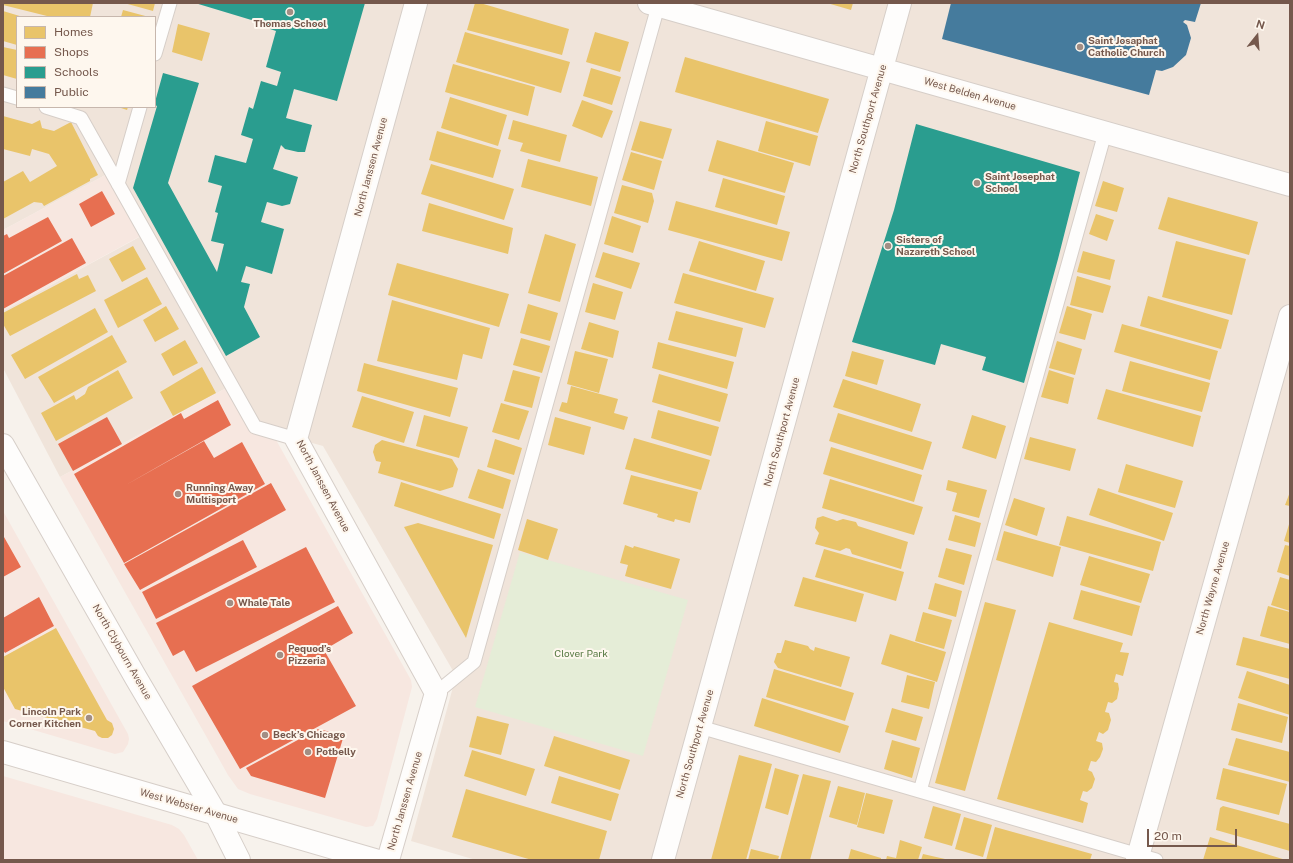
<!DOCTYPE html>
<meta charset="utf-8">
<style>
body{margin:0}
#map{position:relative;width:1293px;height:863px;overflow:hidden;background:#f7f2ec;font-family:"Public Sans",sans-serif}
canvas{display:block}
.frame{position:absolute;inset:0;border:4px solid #75584c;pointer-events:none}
.legend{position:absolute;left:16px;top:16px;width:140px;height:92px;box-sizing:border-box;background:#fef7ee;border:1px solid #c7b7ad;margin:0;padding:5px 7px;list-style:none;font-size:12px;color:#75584c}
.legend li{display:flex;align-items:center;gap:8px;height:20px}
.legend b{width:20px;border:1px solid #c7b7ad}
.north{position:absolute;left:1237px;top:16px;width:40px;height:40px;-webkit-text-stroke:3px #fef7ee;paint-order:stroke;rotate:17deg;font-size:11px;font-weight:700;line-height:16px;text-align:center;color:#75584c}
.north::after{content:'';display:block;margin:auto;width:14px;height:18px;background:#75584c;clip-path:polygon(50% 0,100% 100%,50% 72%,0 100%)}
.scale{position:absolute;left:1147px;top:829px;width:90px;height:18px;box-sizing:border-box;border:2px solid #75584c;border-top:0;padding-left:5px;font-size:12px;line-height:14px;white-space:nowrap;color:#75584c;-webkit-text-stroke:3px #fef7ee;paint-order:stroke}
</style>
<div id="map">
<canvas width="1293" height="863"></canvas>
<div class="frame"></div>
<ul class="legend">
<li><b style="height:11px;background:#e9c46a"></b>Homes</li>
<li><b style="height:11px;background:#e76f51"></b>Shops</li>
<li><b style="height:11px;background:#2a9d8f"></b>Schools</li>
<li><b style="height:11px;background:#457b9d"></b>Public</li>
</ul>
<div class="north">N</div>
<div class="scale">20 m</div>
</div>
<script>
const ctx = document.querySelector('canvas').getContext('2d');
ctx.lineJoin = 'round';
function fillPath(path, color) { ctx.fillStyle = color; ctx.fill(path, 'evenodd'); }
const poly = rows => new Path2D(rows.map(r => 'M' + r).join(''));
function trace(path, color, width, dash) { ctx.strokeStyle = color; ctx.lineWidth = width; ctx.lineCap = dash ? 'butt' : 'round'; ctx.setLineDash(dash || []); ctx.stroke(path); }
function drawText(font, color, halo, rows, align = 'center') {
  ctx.font = font + ' "Public Sans",sans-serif'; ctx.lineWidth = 4; ctx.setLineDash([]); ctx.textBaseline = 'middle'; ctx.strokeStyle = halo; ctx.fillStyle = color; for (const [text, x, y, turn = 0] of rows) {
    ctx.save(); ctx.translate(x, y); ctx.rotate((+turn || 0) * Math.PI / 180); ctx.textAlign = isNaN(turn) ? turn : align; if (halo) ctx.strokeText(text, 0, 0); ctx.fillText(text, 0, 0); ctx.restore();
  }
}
const residential = poly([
 [3,3,1290,3,1290,860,476,860,411,841,456,676,323,446,255,427,232,385,60,477,3,368,3,311,145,234,111,172,3,230],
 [17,17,155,17,155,107,17,107]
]);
const commercial = poly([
 [111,172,146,233,3,311,3,230],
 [232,385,255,427,271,431,411,680,412,687,377,819,373,826,366,827,250,794,238,789,228,775,60,477],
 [3,511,128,734,129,739,128,744,123,752,115,754,3,721],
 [3,776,172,825,179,829,184,835,198,860,3,860]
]);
const green = poly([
 [520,552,688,600,643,756,475,707]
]);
const homes = poly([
 [3,3,93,3,90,17,51,17,3,5],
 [124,3,155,3,153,11],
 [475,3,480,3,569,29,562,55,467,30],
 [827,3,853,3,851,10],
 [123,10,149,17,121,17],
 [3,11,23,17,17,17,17,45,3,41],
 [178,24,210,33,202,61,172,52],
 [465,32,570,62,561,93,456,62],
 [595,32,629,42,620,72,586,62],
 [3,47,17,50,17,79,3,75],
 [685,57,829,99,818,133,675,92],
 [453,64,535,87,528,116,445,92],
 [591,68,621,77,612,105,583,96],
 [450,97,507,115,498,146,441,128],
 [582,100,613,111,602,138,572,126],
 [118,107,128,107,127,110],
 [3,116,32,124,40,120,42,128,54,131,71,122,98,175,90,179,90,181,44,206,42,203,34,202,3,219,3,182,23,171,30,182,57,166,49,154,32,149,30,156,3,149],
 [513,120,567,135,560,162,520,151,523,143,508,139],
 [640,121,672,129,663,159,631,150],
 [766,121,818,136,810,166,758,151],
 [437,131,501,150,493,178,429,160],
 [717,140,794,163,785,193,708,171],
 [631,152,662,161,654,190,622,180],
 [528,159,598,177,591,206,521,187],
 [431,164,514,189,504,220,421,194],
 [723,178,785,196,777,225,715,207],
 [1103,181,1124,188,1117,212,1095,206],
 [622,185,652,193,654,201,648,223,614,213],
 [1168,197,1258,222,1249,255,1158,229],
 [676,201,790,232,782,261,668,230],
 [429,203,513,228,508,254,422,231],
 [1096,214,1114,220,1107,241,1089,234],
 [612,216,641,226,633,253,604,244],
 [545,234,576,244,560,302,528,293],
 [699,241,765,261,756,291,689,271],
 [1176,241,1246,259,1232,315,1162,297],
 [133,246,146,269,122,282,109,259],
 [1083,251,1115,260,1110,280,1077,272],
 [603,252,640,263,631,289,595,277],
 [397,263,509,294,499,327,388,295],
 [683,273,774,298,765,328,674,303],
 [77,274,79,279,88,275,96,291,10,336,3,324,3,313],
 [1077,276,1111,286,1103,313,1070,305],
 [147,277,162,304,118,328,104,300],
 [593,283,623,292,615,320,585,312],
 [1148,296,1229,320,1221,349,1140,326],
 [392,300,490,328,482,359,463,354,457,380,377,361],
 [528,304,558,313,550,341,520,333],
 [166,306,179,329,155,342,143,320],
 [1067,306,1092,314,1085,340,1059,333],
 [95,308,108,332,25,379,11,355],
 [676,311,743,328,736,357,668,340],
 [589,322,619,331,613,358,581,349],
 [1122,324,1218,351,1210,380,1114,352],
 [112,335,127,362,54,403,38,377],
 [521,338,550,346,542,373,513,365],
 [185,340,198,363,173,376,161,354],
 [1057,341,1082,349,1075,375,1049,368],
 [658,342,734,362,727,389,652,368],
 [575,351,608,359,599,393,567,384],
 [852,351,884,360,877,385,845,376],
 [1130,361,1210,383,1202,412,1122,391],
 [364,363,458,388,450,417,357,391],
 [202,367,216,393,173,416,160,392],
 [118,370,133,398,56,441,41,413,74,395,76,400,85,394,88,387],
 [513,370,540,377,532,408,504,401],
 [1049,370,1074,378,1068,404,1041,397],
 [659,374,728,394,720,422,652,402],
 [843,379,921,404,912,432,833,407],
 [571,386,618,399,614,413,628,417,624,430,559,411,562,402,567,403],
 [1106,389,1201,416,1193,447,1097,419],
 [362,396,414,412,404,443,352,427],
 [501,403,529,411,519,440,492,432],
 [658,410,719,427,711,456,651,438],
 [838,413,932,442,923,470,829,441],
 [424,415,468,427,459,458,416,446],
 [972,415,1006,426,996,459,962,448],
 [555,417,591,427,584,455,548,445],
 [1030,437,1076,449,1070,471,1024,459],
 [634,438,710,460,701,490,625,469],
 [495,439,522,448,514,475,487,467],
 [382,440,452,459,458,469,453,487,440,491,378,473,381,462,376,461,373,452,375,445],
 [831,447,922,475,914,502,823,474],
 [1126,464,1183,481,1175,508,1118,492],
 [478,469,511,480,503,509,468,498],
 [631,475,698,492,690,523,675,519,674,522,657,517,658,514,623,504],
 [830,479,923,507,914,535,822,508],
 [948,480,987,490,979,518,952,511,957,493,946,490],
 [401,482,501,514,494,539,394,506],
 [1098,488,1173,513,1164,541,1089,515],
 [1290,492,1290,506,1285,505],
 [1014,498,1045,508,1037,536,1005,525],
 [955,515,981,523,975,547,948,540],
 [823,516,837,521,843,519,856,522,858,526,908,542,901,569,852,554,850,549,846,548,840,551,815,544,819,533,815,528,817,518],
 [1067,516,1161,542,1153,571,1059,545],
 [527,519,558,529,548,560,518,550],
 [1290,521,1290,543,1284,541],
 [418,523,493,545,466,638,404,527],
 [1004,531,1061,547,1053,577,996,560],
 [625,545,633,548,634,546,680,559,671,589,625,576,628,565,620,563],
 [1285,545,1290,546,1290,576,1277,572],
 [946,548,972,555,964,585,938,577],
 [824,549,904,572,896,601,815,577],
 [1089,556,1150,574,1141,603,1080,585],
 [803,577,864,594,856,622,794,606],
 [1280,577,1290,580,1290,611,1271,605],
 [935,583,962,591,956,617,928,609],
 [1081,590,1140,606,1132,636,1073,619],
 [985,602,1016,610,965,791,935,783],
 [1268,606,1290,612,1290,644,1260,636],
 [923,612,952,620,944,649,915,641],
 [1049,622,1123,643,1120,652,1129,653,1123,676,1116,674,1114,682,1118,683,1119,689,1117,699,1112,703,1108,702,1105,712,1109,713,1111,720,1108,730,1103,734,1099,732,1096,741,1102,743,1103,749,1100,757,1096,762,1091,761,1088,770,1092,772,1095,779,1092,788,1087,792,1083,791,1080,800,1088,803,1083,823,997,799],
 [56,628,107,720,112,723,114,729,112,735,108,738,102,738,98,736,95,731,15,709,3,687,3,657],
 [890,634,946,652,937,682,881,664],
 [1243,637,1290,649,1290,679,1236,665],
 [785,640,808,646,810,649,814,651,815,647,850,657,841,687,778,668,774,662,777,653,781,653],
 [774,669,854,693,845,721,766,697],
 [1247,671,1290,685,1290,715,1238,698],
 [907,675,935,682,929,709,901,702],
 [762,698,849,726,840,753,754,726],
 [1238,703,1288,717,1282,743,1231,730],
 [892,708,923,717,916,741,885,732],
 [477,716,509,724,501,755,469,747],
 [554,736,630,760,620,790,544,766],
 [1236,738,1290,752,1290,782,1228,765],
 [892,740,920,748,912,778,884,769],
 [472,750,535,769,526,796,464,776],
 [739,755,772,764,746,860,711,860],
 [775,768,799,775,788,815,765,808],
 [1223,768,1287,784,1279,815,1216,799],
 [803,774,831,781,810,860,780,860],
 [559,776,619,794,611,821,551,803],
 [838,786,865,793,857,825,829,817],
 [466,789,607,831,599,860,532,860,452,837],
 [866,793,893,800,884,834,857,827],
 [933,806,961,814,952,846,924,838],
 [1223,806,1290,824,1290,851,1216,830,1220,808],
 [964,817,992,825,983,857,955,849],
 [995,827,1092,854,1090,860,986,860],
 [1210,837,1286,860,1203,860],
 [900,840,922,847,918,860,886,860,887,856,896,858],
 [751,849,779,856,778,860,748,860],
 [851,849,881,858,881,860,848,860],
 [923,854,945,859,945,860,921,860]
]);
const shops = poly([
 [102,191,115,214,91,227,79,204],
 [48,217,62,241,3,274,3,236,7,234,9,238],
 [72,238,86,263,3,309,3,276],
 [218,400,231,425,124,486,204,441,214,458,242,442,265,484,124,563,74,474,181,413,184,419],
 [107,417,122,444,73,471,58,444],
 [271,483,286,510,140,590,124,564],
 [4,537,21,567,3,577,3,538],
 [243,540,257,567,156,619,142,592],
 [306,547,335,602,196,672,184,650,173,656,156,623],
 [39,597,54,626,5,653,3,650,3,618],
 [338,606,353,633,324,650,356,706,240,769,192,686],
 [318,729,344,735,325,798,251,776,246,768]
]);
const schools = poly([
 [195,3,365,3,337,101,294,89,286,118,312,125,305,152,298,152,285,149,281,145,273,169,298,177,290,204,282,206,267,202,261,222,284,229,272,274,246,266,241,282,250,284,244,307,260,337,226,356,133,188,157,106,155,105,155,102,163,73,199,83,168,183,217,272,224,244,211,241,218,213,215,212,222,186,208,182,215,155,246,163,253,139,241,135,249,107,253,109,261,81,277,86,281,72,266,67,276,31,267,28,268,25],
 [916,124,1080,172,1058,259,1024,383,982,370,986,357,941,344,935,365,852,342,894,210]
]);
const public = poly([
 [951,3,1201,3,1195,22,1185,20,1183,22,1187,25,1191,38,1186,55,1173,67,1162,71,1156,70,1149,95,942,39]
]);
const service = poly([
 [155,54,170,3],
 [3,94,17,98],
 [46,107,81,118,255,427,296,439],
 [118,184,140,107],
 [436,693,474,662,659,3],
 [700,727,1156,860],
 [920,791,1105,133]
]);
const minor = poly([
 [649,3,1290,185],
 [388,860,436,693,296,439,416,3],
 [663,860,900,3],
 [1137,860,1290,316]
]);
const tertiary = poly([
 [3,752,375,860]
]);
const secondary = poly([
 [3,445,136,678,216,814,239,860]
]);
const markers = [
 [290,12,4,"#a28e84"],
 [1080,47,4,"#a28e84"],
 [977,183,4,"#a28e84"],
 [888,246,4,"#a28e84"],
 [178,494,4,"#a28e84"],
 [230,603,4,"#a28e84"],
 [280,655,4,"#a28e84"],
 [89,718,4,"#a28e84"],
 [265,735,4,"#a28e84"],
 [308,752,4,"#a28e84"]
];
const poiNames = [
 ["Thomas School",290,24,"center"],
 ["Saint Josaphat",1088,41],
 ["Catholic Church",1088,53],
 ["Saint Josephat",985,177],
 ["School",985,189],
 ["Sisters of",896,240],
 ["Nazareth School",896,252],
 ["Running Away",186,488],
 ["Multisport",186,500],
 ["Whale Tale",238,603],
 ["Pequod’s",288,649],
 ["Pizzeria",288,661],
 ["Lincoln Park",81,712,"right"],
 ["Corner Kitchen",81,724,"right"],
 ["Beck’s Chicago",273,735],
 ["Potbelly",316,752]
];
const streetNames = [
 ["West Belden Avenue",970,94,16],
 ["North Southport Avenue",868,119,-74],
 ["North Janssen Avenue",371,167,-75],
 ["North Southport Avenue",782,432,-75],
 ["North Janssen Avenue",323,486,62],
 ["North Wayne Avenue",1213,588,-74],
 ["North Clybourn Avenue",122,652,60],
 ["North Southport Avenue",695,744,-74],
 ["North Janssen Avenue",405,801,-74],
 ["West Webster Avenue",189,806,16]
];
const parkNames = [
 ["Clover Park",581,654]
];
fillPath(residential, '#f0e4da');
fillPath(commercial, '#f7e7e0');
fillPath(green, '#e5edd7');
fillPath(homes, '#e9c46a');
fillPath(shops, '#e76f51');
fillPath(schools, '#2a9d8f');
fillPath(public, '#457b9d');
trace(service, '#d6cec8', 15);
trace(minor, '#d6cec8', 24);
trace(tertiary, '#d6cec8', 24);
trace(secondary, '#d6cec8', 24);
trace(service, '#fefdfc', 13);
trace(minor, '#fefdfc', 22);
trace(tertiary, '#fefdfc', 22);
trace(secondary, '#fefdfc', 22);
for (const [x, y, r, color] of markers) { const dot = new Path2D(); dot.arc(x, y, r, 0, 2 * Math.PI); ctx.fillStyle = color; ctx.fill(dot); trace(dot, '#fef7ee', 1.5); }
drawText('bold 10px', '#75584c', '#fef7ee', poiNames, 'left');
drawText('10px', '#75584c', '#fef7ee', streetNames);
drawText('10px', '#587a44', '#fef7ee', parkNames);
</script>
